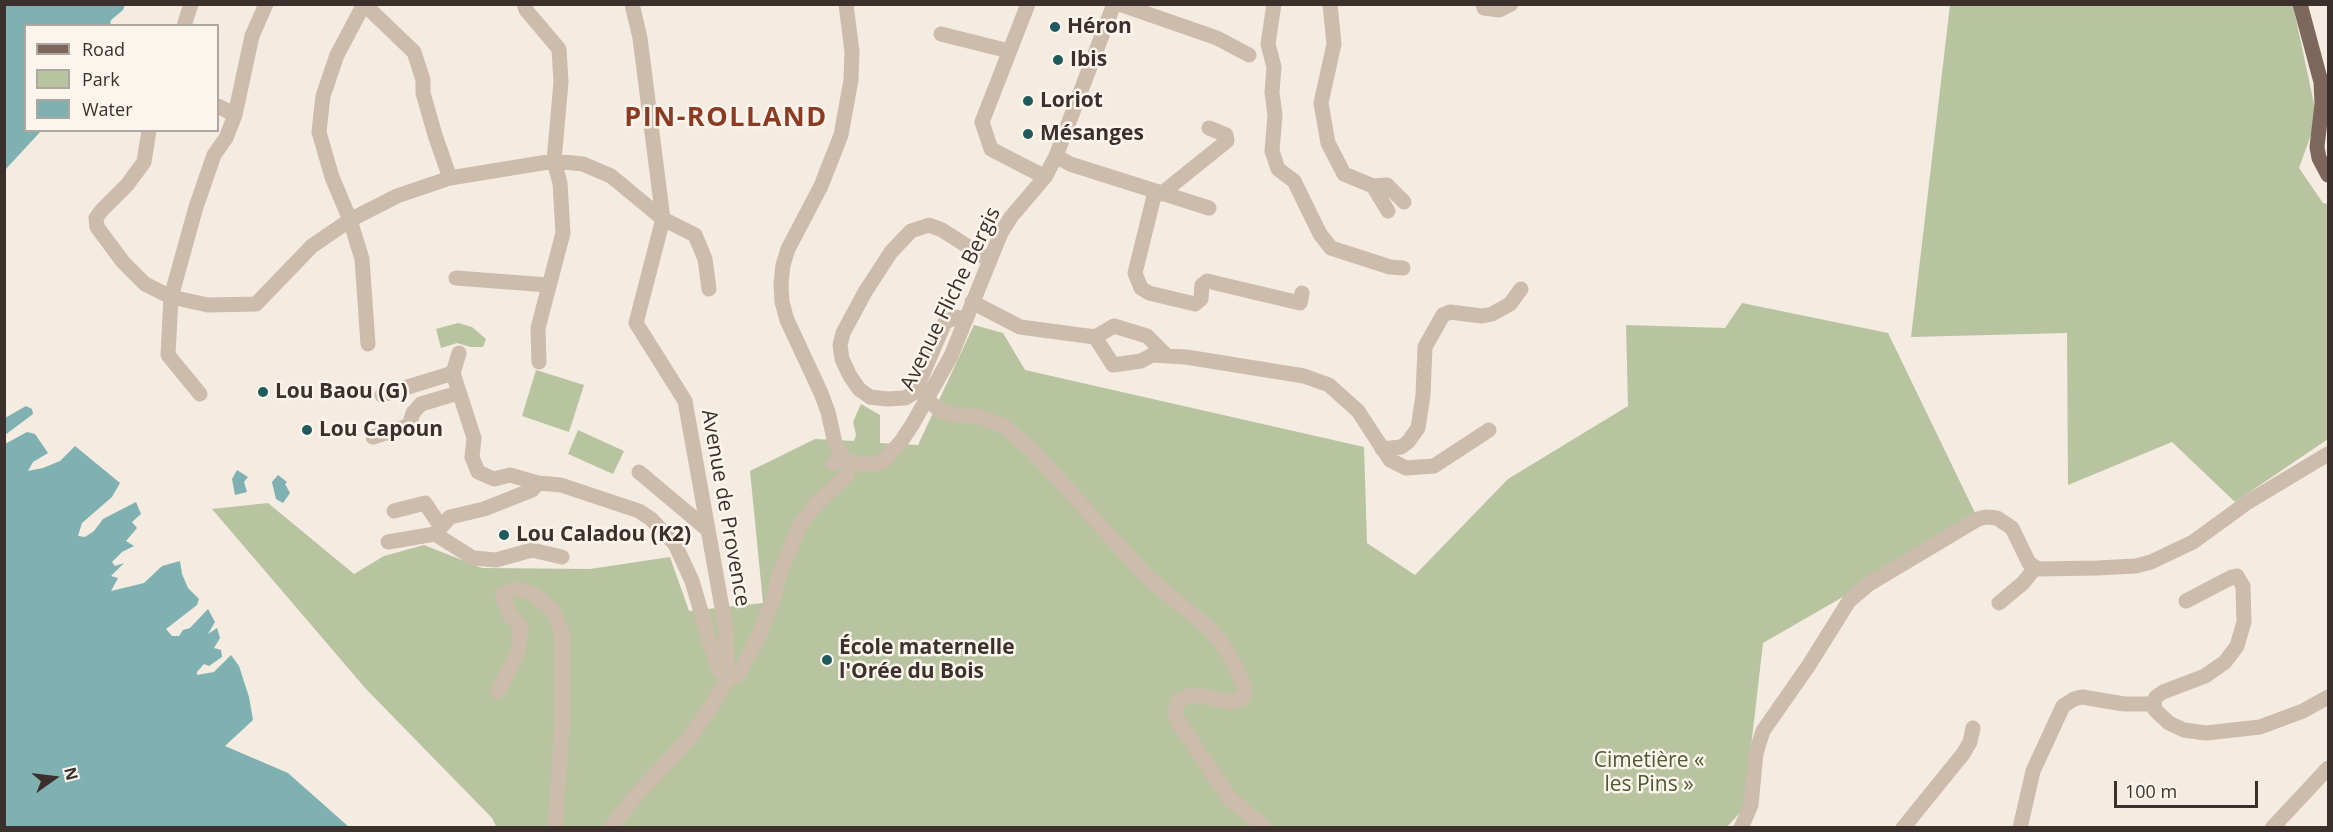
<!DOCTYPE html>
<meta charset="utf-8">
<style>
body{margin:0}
#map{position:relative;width:2333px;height:832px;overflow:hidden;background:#f4ebe1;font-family:"Open Sans",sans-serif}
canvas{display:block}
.frame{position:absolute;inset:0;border:6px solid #3b302b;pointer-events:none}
.legend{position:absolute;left:24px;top:24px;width:195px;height:108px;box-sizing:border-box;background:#fbf5ee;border:2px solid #aea6a0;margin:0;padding:8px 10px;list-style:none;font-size:18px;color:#3b302b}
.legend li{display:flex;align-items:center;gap:12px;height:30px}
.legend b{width:30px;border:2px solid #aea6a0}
.north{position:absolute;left:24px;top:748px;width:60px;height:60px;-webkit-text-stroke:4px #fbf5ee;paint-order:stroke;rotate:76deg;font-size:16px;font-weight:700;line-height:24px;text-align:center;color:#3b302b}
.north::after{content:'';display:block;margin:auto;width:21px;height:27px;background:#3b302b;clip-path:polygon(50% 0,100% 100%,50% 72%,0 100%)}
.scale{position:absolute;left:2114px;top:781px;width:144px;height:27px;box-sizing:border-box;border:3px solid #3b302b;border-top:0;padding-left:8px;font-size:18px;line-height:21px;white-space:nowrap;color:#3b302b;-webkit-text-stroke:4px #fbf5ee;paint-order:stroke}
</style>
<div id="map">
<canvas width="2333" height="832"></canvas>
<div class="frame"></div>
<ul class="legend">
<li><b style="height:8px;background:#7d675c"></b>Road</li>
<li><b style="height:16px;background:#b8c4a0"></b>Park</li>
<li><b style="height:16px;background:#7fb0b2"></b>Water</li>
</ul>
<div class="north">N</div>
<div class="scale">100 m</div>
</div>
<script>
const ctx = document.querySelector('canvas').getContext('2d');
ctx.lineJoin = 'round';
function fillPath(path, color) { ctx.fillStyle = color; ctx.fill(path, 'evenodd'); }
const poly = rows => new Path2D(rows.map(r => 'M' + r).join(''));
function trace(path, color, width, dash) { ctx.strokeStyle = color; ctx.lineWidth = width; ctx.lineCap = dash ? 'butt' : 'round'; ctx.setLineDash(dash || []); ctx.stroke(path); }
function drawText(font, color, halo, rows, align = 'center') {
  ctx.font = font + ' "Open Sans",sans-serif'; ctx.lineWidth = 5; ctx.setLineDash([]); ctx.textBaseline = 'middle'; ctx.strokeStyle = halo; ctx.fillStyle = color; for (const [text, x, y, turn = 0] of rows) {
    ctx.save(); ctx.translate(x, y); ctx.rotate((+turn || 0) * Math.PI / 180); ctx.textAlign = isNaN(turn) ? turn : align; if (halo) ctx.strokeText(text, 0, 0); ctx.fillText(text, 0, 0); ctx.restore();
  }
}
const green = poly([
 [1950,5,2293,5,2317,118,2299,168,2323,203,2328,204,2328,439,2235,502,2172,442,2068,485,2067,333,1911,337],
 [1742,303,1888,333,1978,519,1763,643,1744,808,1727,827,497,828,492,818,366,689,212,509,268,503,354,574,384,556,424,545,482,568,590,569,670,557,689,611,763,603,750,471,815,439,854,441,856,435,853,422,861,404,880,415,880,443,918,445,974,325,1003,333,1025,370,1364,447,1367,543,1415,575,1508,479,1628,406,1626,325,1725,328],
 [458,323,472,327,486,339,483,347,471,347,457,343,441,348,436,329],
 [536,370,584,385,569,432,522,416],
 [578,430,624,451,613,474,568,454]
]);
const water = poly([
 [5,4,125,5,123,10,111,20,110,25,26,26,26,130,41,131,5,170],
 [26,406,32,409,33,414,5,435,5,418],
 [27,432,35,434,48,453,33,462,28,471,43,468,60,461,75,446,120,483,112,497,82,523,78,536,85,537,94,531,103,519,136,502,141,514,132,522,137,528,126,541,134,546,122,552,112,562,115,566,124,563,111,576,118,578,111,591,144,583,162,566,180,561,182,574,188,588,199,599,197,605,166,629,172,636,179,636,183,630,190,628,208,609,215,622,208,634,217,628,220,638,214,648,221,650,222,657,209,666,204,664,197,672,197,675,214,672,231,655,239,666,249,697,253,720,225,746,288,773,349,827,5,827,5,444],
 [237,470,248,477,244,482,247,492,235,495,232,479],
 [278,475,287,482,285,484,290,493,283,503,276,499,272,482]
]);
const minor = poly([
 [364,4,337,55,323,96,319,132,332,177,350,220,362,259,368,344],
 [364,4,414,52,423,80,423,93,435,135,450,178],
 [524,4,526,10,559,49,561,82,554,161,560,183,563,233,538,328,539,362],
 [1028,4,982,122,991,149,1045,177],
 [1119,4,1217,38,1249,55],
 [1274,4,1268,44,1274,67,1272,92,1275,115,1272,151,1278,169,1294,181,1320,234,1331,248,1390,267,1403,268],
 [1330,4,1334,44,1321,103,1328,143,1344,174,1373,186,1388,211],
 [1483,4,1484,8,1499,10,1511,4],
 [184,26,191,4],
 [941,34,1009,51],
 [218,106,235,115],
 [149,130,144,162,127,185,102,210,96,218,97,227,123,262,145,284,171,297,208,305,256,304,312,246,350,220,397,196,450,178,554,161,583,164,611,176,663,219,695,235,705,259,709,289],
 [1056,156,1070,164,1209,208],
 [1373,186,1387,185,1404,202],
 [1155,192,1135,273,1141,288,1149,293,1195,304,1201,299,1202,285,1207,281,1300,303,1302,293],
 [1161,194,1227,141,1226,135,1209,128],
 [456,278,548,285],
 [972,302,1020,327,1095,337,1114,326,1147,336,1167,356],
 [966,320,957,317,945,322,915,392,905,398,887,399,870,397,859,389,850,376,842,359,840,345,843,333,865,292,891,252,911,231,929,225,942,230,989,260],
 [1095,337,1113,365,1141,361,1152,355,1186,357,1304,376,1329,385,1358,411,1390,460,1406,468,1434,466,1489,430],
 [453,373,459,353],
 [200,394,168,355,171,297,196,207,214,155,226,138,235,115,252,36,266,4],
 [382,395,453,373,474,438,472,457,478,472,494,479,510,475,538,483,561,485,639,511,651,519,675,544,692,581,718,669,727,679],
 [927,399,940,411,953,415,976,416,1004,426,1032,450,1147,577,1210,629,1225,648,1238,672,1244,688,1243,698,1230,702,1204,696,1189,696,1177,702,1176,718,1230,799,1265,828],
 [373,437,405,427,410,423,413,413,421,404,458,393],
 [1382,449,1401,447,1408,442,1418,428,1423,395,1425,347,1443,315,1450,312,1482,316,1492,314,1510,304,1521,289],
 [845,460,835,443,828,412,821,393,787,320,782,302,781,284,783,265,788,249,821,186,841,135,851,80,852,52,846,4],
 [833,464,840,459,859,464,877,464,883,461,900,443,912,425,951,356,1001,233,1011,217,1045,177,1056,156,1114,4],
 [639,472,708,530],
 [538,483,532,490,484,509,450,517,435,534,473,558,496,560,532,550,562,557],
 [394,511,425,503,441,527],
 [388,542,435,534],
 [2186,601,2232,577,2237,576,2243,586,2244,622,2237,646,2225,662,2205,676,2163,692,2156,697,2154,702,2155,710,2169,723,2184,730,2206,733,2260,727,2303,711,2328,697],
 [1999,603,2023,583,2035,568],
 [727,679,738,675,759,636,773,600,780,572,801,523,817,503,847,475],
 [498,691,518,652,521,626,510,615,502,595,515,589,532,593,553,610,562,634,562,727,555,828],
 [611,828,633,799,687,741,714,702,727,679,726,630,685,401,636,323,663,219,640,38,632,4],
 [1741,828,1751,805,1756,753,1763,731,1809,665,1849,601,1869,584,1978,519,1986,517,1997,518,2012,528,2029,563,2038,569,2097,568,2136,566,2151,562,2193,542,2248,502,2328,454],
 [1903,828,1963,754,1970,742,1973,728],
 [2020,828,2033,771,2063,706,2074,699,2082,697,2124,704,2154,704],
 [2272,828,2328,768]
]);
const major = poly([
 [2300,4,2321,82,2322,104,2317,147,2319,158,2328,175]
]);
const markers = [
 [1055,27,6,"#1f5a5e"],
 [1058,60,6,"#1f5a5e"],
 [1028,101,6,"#1f5a5e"],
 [1028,134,6,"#1f5a5e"],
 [263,392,6,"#1f5a5e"],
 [307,430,6,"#1f5a5e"],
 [504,535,6,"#1f5a5e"],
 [827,660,6,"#1f5a5e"]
];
const poiNames = [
 ["Héron",1067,27],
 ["Ibis",1070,60],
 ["Loriot",1040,101],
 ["Mésanges",1040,134],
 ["Lou Baou (G)",275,392],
 ["Lou Capoun",319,430],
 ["Lou Caladou (K2)",516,535],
 ["École maternelle",839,648],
 ["l'Orée du Bois",839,672]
];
const streetNames = [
 ["Avenue Fliche Bergis",951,299,-64],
 ["Avenue de Provence",725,508,80]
];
const parkNames = [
 ["Cimetière «",1649,761],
 ["les Pins »",1649,785]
];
const districtNames = [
 ["PIN-ROLLAND",726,118]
];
fillPath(green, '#b8c4a0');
fillPath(water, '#7fb0b2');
trace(minor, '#cdbbac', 15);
trace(major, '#7d675c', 15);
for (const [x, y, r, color] of markers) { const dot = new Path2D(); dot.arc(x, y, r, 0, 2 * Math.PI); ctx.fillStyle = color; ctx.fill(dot); trace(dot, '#fbf5ee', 2); }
drawText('bold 21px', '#3b302b', '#fbf5ee', poiNames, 'left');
drawText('21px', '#3b302b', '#fbf5ee', streetNames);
drawText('21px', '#4a5a2e', '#fbf5ee', parkNames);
ctx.letterSpacing = '1.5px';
drawText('bold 27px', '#8c3b22', '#fbf5ee', districtNames);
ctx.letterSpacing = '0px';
</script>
